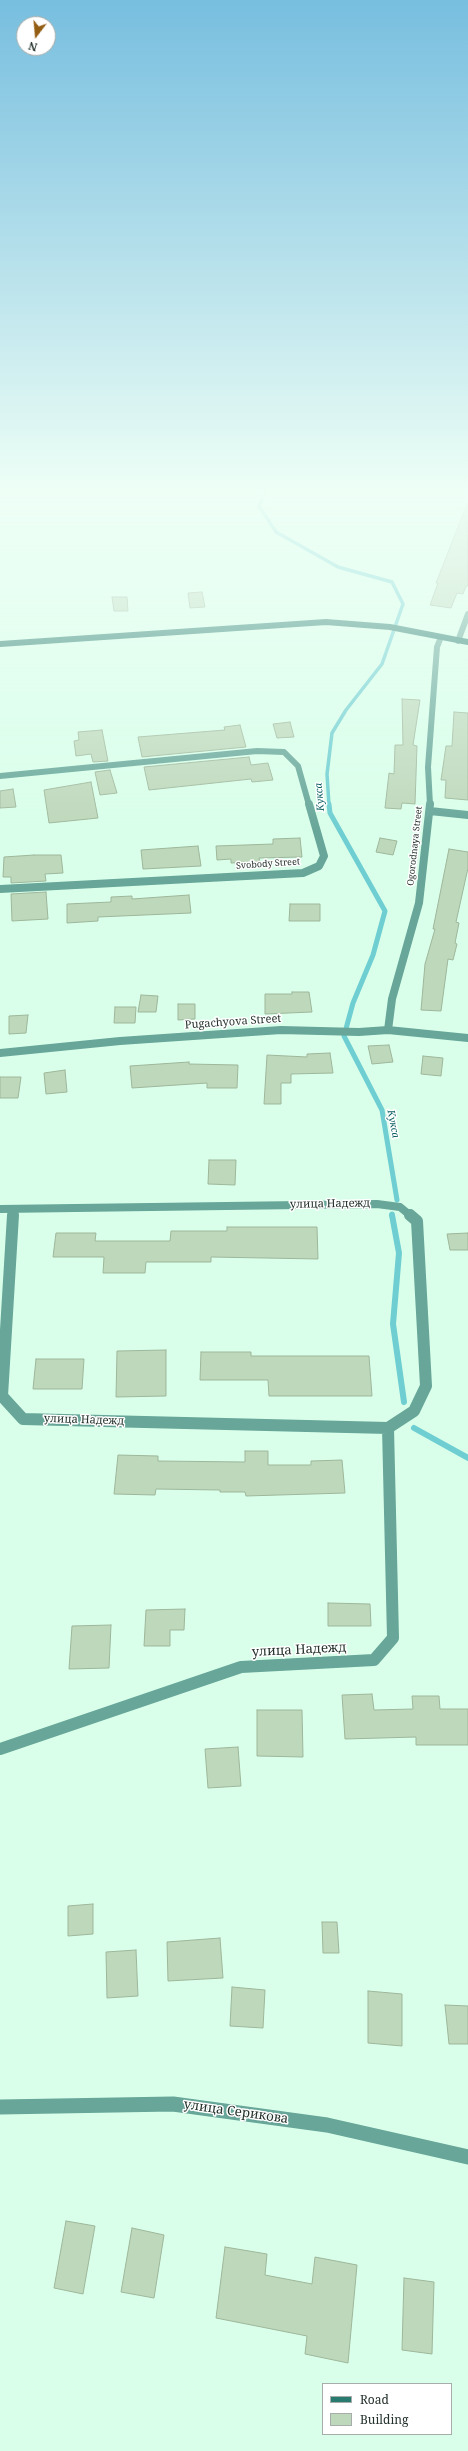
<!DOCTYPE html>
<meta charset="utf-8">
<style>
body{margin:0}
#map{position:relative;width:468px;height:2451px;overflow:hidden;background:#d9ffea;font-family:"Noto Serif",serif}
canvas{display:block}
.legend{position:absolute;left:322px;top:2383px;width:130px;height:52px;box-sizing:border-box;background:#fff;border:1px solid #a7adaa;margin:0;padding:5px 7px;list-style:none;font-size:12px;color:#23312a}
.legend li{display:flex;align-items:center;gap:8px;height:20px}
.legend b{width:20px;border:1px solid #a7adaa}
.north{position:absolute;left:16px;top:16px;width:40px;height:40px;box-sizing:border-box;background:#fff;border:1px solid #a7adaa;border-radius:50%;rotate:196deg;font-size:11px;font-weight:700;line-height:16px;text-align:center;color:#23312a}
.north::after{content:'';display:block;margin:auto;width:14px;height:18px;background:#935d14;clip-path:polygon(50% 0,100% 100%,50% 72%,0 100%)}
</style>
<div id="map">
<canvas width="468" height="2451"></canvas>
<ul class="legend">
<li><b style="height:5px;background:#287b6e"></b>Road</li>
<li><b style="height:11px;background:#bed8bb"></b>Building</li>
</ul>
<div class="north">N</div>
</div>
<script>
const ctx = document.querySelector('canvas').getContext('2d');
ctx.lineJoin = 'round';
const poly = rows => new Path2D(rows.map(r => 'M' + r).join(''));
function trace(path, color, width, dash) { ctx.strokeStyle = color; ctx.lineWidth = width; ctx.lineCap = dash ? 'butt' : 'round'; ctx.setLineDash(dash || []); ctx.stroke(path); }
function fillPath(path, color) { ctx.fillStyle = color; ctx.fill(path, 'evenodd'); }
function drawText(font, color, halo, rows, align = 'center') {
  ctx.font = font + ' "Noto Serif",serif'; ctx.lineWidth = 3; ctx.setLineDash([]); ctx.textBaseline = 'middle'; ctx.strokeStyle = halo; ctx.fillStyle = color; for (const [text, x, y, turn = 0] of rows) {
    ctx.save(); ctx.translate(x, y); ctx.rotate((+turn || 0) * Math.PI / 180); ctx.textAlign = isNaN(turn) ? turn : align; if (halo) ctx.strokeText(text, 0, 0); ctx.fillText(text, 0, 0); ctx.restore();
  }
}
const streamFar2 = poly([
 [266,490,259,506,276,532,338,567,392,582,403,604,382,664,346,710,332,733,327,774,329,805]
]);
const streamFar1 = poly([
 [329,804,330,813,385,911,373,955,353,1003,344,1036,382,1110,397,1200],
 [392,1214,392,1216]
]);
const stream = poly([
 [392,1215,399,1253,393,1324,404,1402],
 [414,1428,468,1458]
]);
const building = poly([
 [467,504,468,586,466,586,463,594,457,593,451,608,430,605,438,583,436,583,467,504],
 [202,592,205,607,190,608,188,593,202,592],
 [112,597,127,597,128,611,114,611,112,597],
 [402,699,420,700,413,745,417,746,415,804,402,803,401,809,385,808,389,773,394,774,395,745,403,745,402,699],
 [454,712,468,713,468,800,445,798,446,780,441,780,446,746,452,746,454,712],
 [290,722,294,737,277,738,273,724,290,722],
 [240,725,246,747,142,757,138,737,225,730,224,727,240,725],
 [102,730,108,761,93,762,91,754,76,756,74,741,79,740,78,732,102,730],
 [249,757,251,765,268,763,273,780,252,782,251,779,149,790,144,767,249,757],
 [110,770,117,793,100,795,95,772,110,770],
 [91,782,98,818,49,823,44,790,91,782],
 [13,789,16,807,0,808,0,791,13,789],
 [300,838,302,857,259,858,260,862,231,863,231,859,217,860,216,846,273,844,273,839,300,838],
 [380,838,397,841,393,855,376,852,380,838],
 [198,846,201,866,143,869,141,850,198,846],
 [449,849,468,852,468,868,456,922,459,923,455,943,457,944,453,960,448,959,441,1011,421,1010,425,964,435,929,433,929,449,849],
 [34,855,61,855,63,873,45,874,46,881,11,883,11,877,3,877,4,857,34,855],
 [46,892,48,919,12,921,11,894,46,892],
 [189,895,191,913,98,917,98,921,67,923,67,904,111,902,111,897,132,896,132,899,189,895],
 [290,904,320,904,320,921,289,921,290,904],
 [292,992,309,992,312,1012,265,1014,265,994,292,994,292,992],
 [141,995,158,996,156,1012,138,1012,141,995],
 [178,1004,195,1004,195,1019,178,1020,178,1004],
 [115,1007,136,1007,135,1023,114,1023,115,1007],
 [28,1015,26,1033,9,1034,9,1016,28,1015],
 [389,1045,393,1062,372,1064,368,1046,389,1045],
 [330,1053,333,1073,291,1074,291,1083,281,1083,281,1104,264,1104,267,1055,307,1057,307,1054,330,1053],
 [423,1056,443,1058,441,1076,421,1074,423,1056],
 [189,1062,189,1064,238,1065,237,1088,207,1088,207,1083,132,1088,130,1066,189,1062],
 [65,1070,67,1092,46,1094,44,1073,65,1070],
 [0,1077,21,1077,18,1098,0,1098,0,1077],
 [209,1160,236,1160,235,1185,208,1184,209,1160],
 [227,1227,317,1227,318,1259,211,1257,211,1262,146,1262,145,1273,103,1273,104,1257,53,1257,56,1233,96,1233,95,1241,170,1241,171,1231,227,1231,227,1227],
 [468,1233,468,1250,450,1250,447,1234,468,1233],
 [166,1350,166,1396,116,1397,117,1351,166,1350],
 [201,1352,251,1352,251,1356,369,1356,372,1396,269,1396,268,1380,200,1380,201,1352],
 [36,1359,84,1359,82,1389,33,1389,36,1359],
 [245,1451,268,1451,268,1465,311,1465,311,1461,342,1460,345,1493,246,1496,245,1492,220,1492,220,1490,156,1489,155,1495,114,1494,118,1455,158,1456,158,1461,245,1462,245,1451],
 [328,1603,370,1604,371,1626,328,1626,328,1603],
 [185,1609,184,1630,170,1630,170,1646,144,1646,146,1610,185,1609],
 [111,1625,109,1668,69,1669,72,1626,111,1625],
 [372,1694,374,1710,413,1709,412,1696,439,1696,440,1709,468,1709,468,1745,416,1745,416,1737,345,1739,342,1695,372,1694],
 [257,1710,302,1710,303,1757,257,1756,257,1710],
 [238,1747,241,1786,208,1788,205,1749,238,1747],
 [93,1904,93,1934,68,1936,68,1906,93,1904],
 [322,1922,337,1922,339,1953,323,1953,322,1922],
 [220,1938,223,1978,168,1981,167,1942,220,1938],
 [136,1950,138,1996,107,1998,106,1952,136,1950],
 [232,1987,265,1990,263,2028,230,2026,232,1987],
 [368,1991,402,1994,402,2046,368,2043,368,1991],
 [445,2005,468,2006,468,2044,449,2044,445,2005],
 [66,2221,95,2226,83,2294,54,2288,66,2221],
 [132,2228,164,2235,154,2298,121,2292,132,2228],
 [225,2247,267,2254,265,2275,312,2284,315,2257,357,2265,348,2363,305,2354,307,2336,216,2318,225,2247],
 [404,2278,434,2282,432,2354,402,2350,404,2278]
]);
const streetFar3 = poly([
 [458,641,468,614],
 [0,776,257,751,284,752,298,766,309,805],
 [430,805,428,767,437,647,441,637]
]);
const streetFar2 = poly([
 [430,811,468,815],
 [0,889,303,873,319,866,324,856,309,804],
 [388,1030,392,999,419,903,430,804],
 [0,1053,120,1041,281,1030,359,1032,388,1030,468,1038],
 [0,1209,377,1204,400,1207,411,1216],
 [13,1216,13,1209]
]);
const streetFar1 = poly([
 [13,1215,2,1396,23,1419,388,1428],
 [0,1749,241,1667,374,1660,393,1638,388,1428,414,1411,426,1386,417,1221,410,1215]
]);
const street = poly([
 [0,2107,173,2104,327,2125,468,2157]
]);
const secondary = poly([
 [0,644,326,622,390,627,468,642]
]);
const farStreetnames = [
 ["Ogorodnaya Street",415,846,-84],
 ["Svobody Street",268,864,-4]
];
const farWaternames = [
 ["Кукса",320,797,-95],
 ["Кукса",393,1124,79]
];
const streetNames = [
 ["Pugachyova Street",233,1022,-4],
 ["улица Надежд",330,1204,-1],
 ["улица Надежд",84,1420,2]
];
const nearStreetnames = [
 ["улица Надежд",299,1650,-3],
 ["улица Серикова",236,2112,8]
];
trace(streamFar2, '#6eced1', 3.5);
trace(streamFar1, '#6eced1', 5);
trace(stream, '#6eced1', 6);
fillPath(building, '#bed8bb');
trace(building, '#9eb79b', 1);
trace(streetFar3, '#67a699', 6);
trace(streetFar2, '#67a699', 8);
trace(streetFar1, '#67a699', 12);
trace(street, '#67a699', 15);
trace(secondary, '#287b6e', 6);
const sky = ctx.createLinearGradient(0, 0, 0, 833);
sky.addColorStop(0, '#77bedf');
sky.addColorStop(0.59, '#eefff6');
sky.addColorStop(1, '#eefff600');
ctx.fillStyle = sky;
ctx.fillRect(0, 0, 468, 833);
drawText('9px', '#23312a', '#fff', farStreetnames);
drawText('italic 10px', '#085e61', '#fff', farWaternames);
drawText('11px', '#23312a', '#fff', streetNames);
drawText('13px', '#23312a', '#fff', nearStreetnames);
</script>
